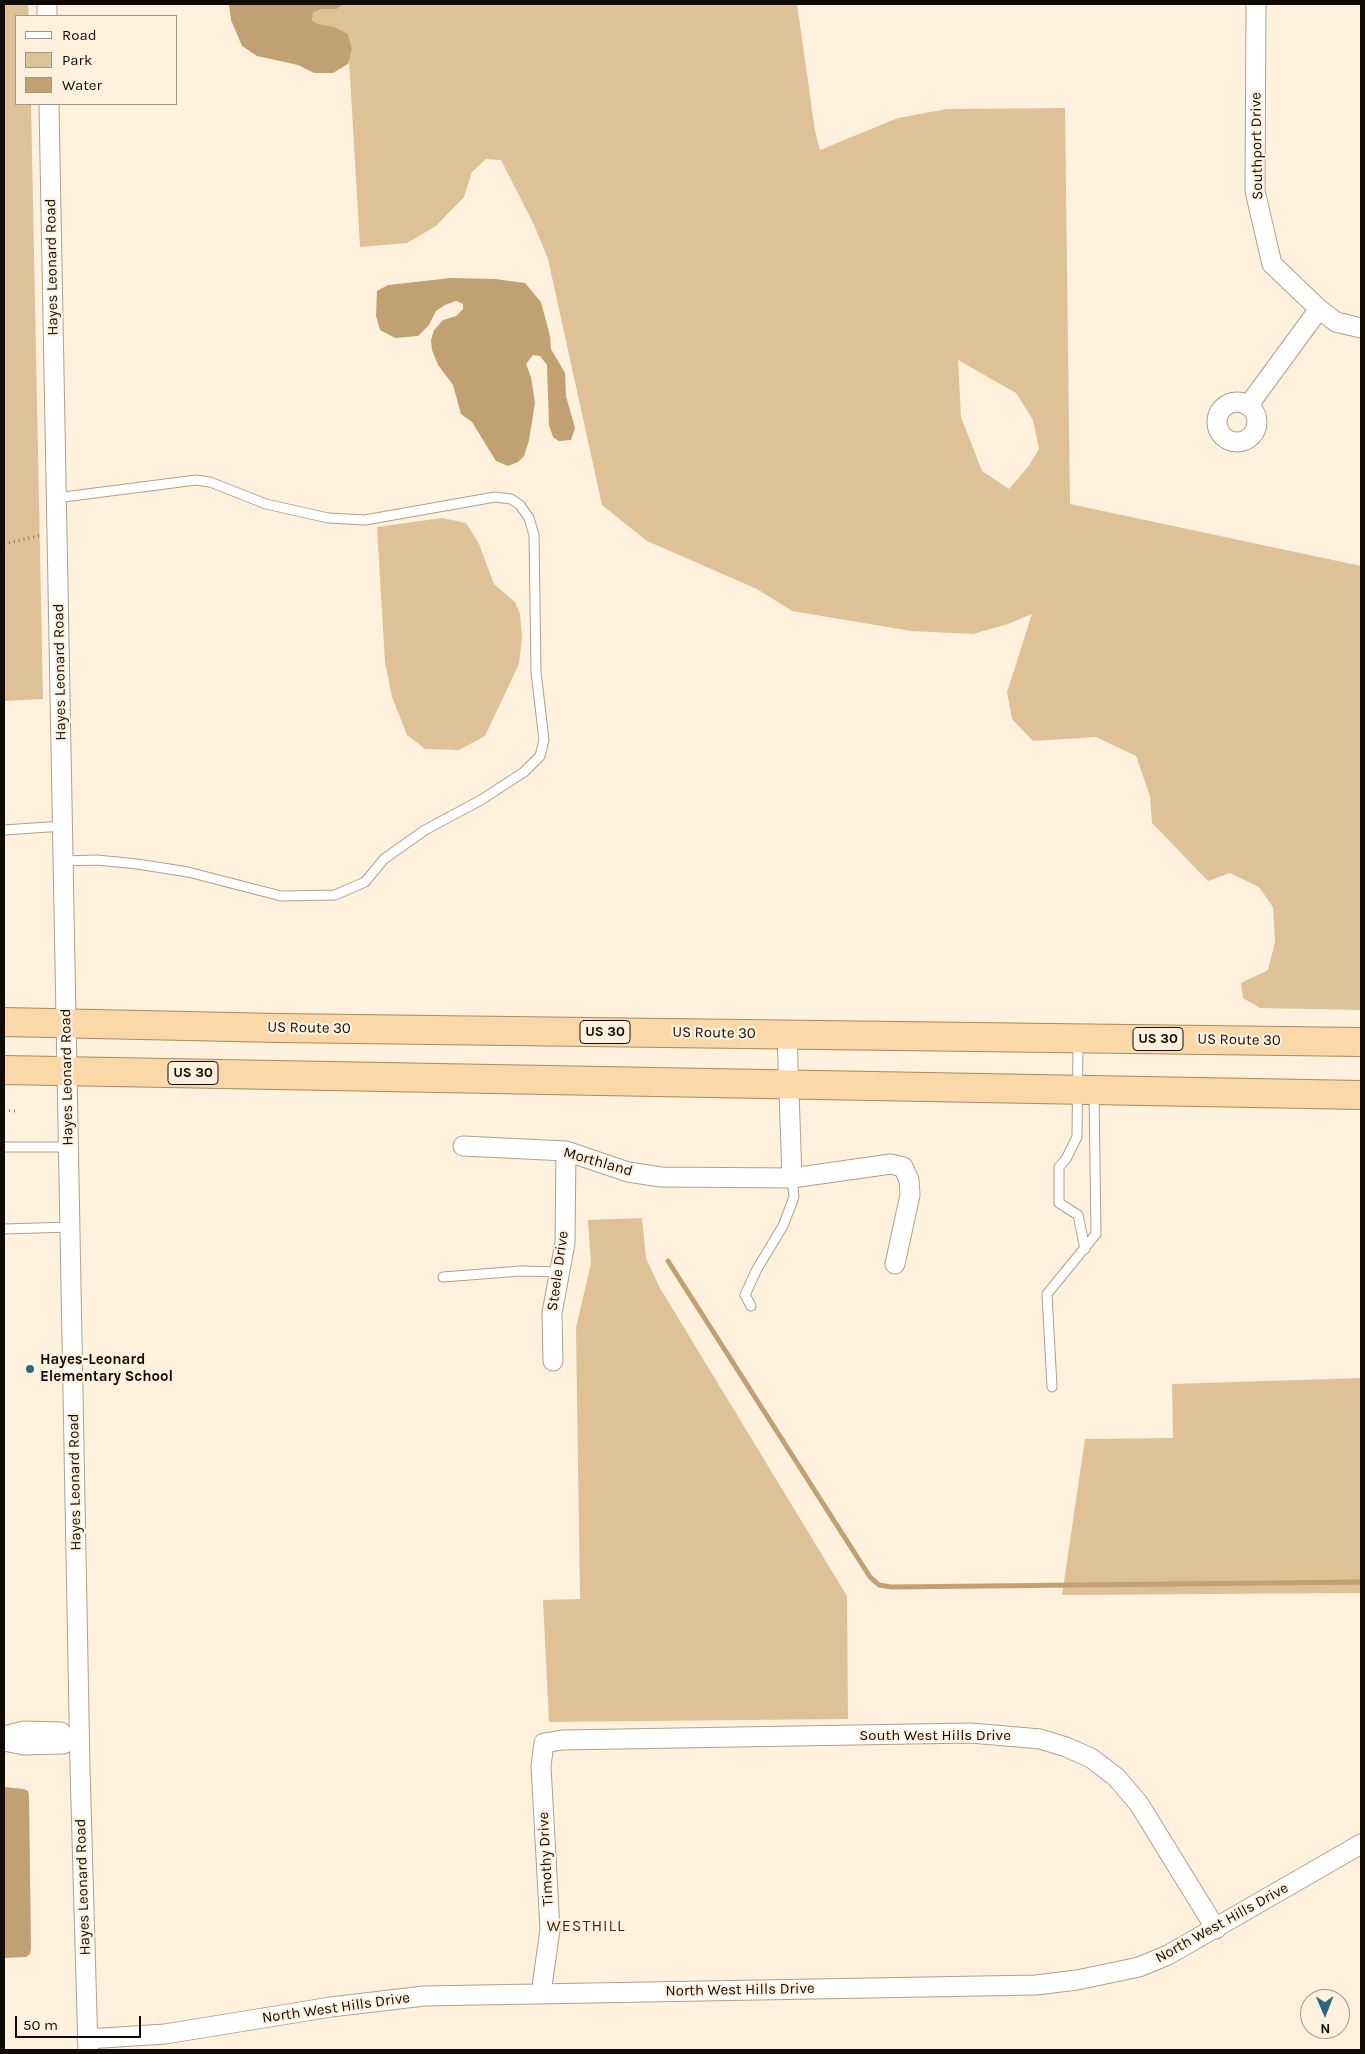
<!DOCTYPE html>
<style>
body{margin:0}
#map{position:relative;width:1365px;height:2054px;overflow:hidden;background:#fff1de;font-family:Karla,sans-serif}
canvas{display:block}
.frame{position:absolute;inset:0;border:5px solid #100b04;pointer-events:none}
.legend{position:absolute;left:15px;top:15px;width:162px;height:90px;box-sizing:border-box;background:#fff1de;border:1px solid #9f9587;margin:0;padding:6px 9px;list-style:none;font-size:15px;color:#100b04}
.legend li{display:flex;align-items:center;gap:10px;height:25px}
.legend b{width:25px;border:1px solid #9f9587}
.north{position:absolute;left:1300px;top:1989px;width:50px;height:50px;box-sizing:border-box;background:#fff1de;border:1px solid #9f9587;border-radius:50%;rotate:179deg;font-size:14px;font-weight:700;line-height:20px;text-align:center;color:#100b04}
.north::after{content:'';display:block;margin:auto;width:18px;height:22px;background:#2c687f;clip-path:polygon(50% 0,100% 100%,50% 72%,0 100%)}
.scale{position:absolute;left:15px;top:2016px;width:126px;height:22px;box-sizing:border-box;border:2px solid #100b04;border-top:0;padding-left:6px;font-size:15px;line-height:18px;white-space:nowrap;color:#100b04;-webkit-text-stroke:4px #fff1de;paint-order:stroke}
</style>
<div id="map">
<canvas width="1365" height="2054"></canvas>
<div class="frame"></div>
<ul class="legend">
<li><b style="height:6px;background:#fff"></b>Road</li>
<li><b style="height:14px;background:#dec197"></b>Park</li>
<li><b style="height:14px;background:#c1a172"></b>Water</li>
</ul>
<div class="north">N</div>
<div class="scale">50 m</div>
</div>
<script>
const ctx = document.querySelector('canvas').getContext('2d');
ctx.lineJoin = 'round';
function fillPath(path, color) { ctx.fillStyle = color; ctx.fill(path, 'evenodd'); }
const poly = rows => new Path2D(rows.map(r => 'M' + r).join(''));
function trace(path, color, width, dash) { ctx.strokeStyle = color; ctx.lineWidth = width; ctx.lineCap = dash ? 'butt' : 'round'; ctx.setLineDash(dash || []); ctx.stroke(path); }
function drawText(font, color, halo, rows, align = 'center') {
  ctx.font = font + ' Karla,sans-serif'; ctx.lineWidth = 4.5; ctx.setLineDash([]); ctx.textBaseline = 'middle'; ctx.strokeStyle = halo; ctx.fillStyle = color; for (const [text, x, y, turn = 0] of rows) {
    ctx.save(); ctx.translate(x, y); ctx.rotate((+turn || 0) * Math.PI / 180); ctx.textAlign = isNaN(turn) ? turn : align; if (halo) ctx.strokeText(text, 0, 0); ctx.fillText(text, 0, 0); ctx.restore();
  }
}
const green = poly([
 [4,4,28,4,29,16,16,16,16,104,31,104,43,699,4,701],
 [344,4,797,4,815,131,820,150,898,118,947,109,1065,108,1070,504,1361,566,1361,1010,1260,1008,1243,998,1241,983,1268,970,1275,942,1273,907,1259,887,1230,873,1208,881,1152,823,1150,796,1136,756,1096,737,1033,741,1012,719,1007,692,1032,614,1008,624,973,634,911,631,792,611,757,589,647,541,602,505,548,259,534,225,501,160,486,159,472,172,464,197,436,226,407,243,360,247,349,60,352,49,348,34,335,27,318,24,312,20,313,13,321,9,337,9],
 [958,360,1016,393,1033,420,1039,449,1028,467,1009,489,982,471,961,417],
 [442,518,466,523,479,544,494,584,515,602,520,614,522,637,519,664,485,736,459,750,425,749,407,735,392,697,385,662,377,527],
 [642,1218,646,1258,660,1288,847,1596,848,1719,549,1722,543,1600,580,1599,576,1328,591,1263,588,1220],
 [1361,1378,1361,1593,1062,1595,1085,1439,1173,1438,1172,1384]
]);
const water = poly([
 [229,4,344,4,337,9,321,9,313,13,312,20,318,24,335,27,348,34,352,49,348,64,333,73,314,73,298,65,257,56,242,46,231,20],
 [451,278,495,279,525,283,541,302,550,336,551,349,565,373,566,396,575,428,571,440,559,441,553,437,549,425,547,365,540,356,533,355,526,364,531,377,535,403,529,440,524,456,518,462,508,466,496,461,472,422,461,414,453,385,438,365,432,350,431,340,434,330,443,320,456,316,463,309,463,304,456,301,445,305,436,311,429,325,418,336,395,338,380,330,376,316,377,291,388,285],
 [4,1787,24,1789,28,1791,29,1795,31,1948,30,1954,26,1957,4,1958]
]);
const stream = poly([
 [668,1261,870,1577,879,1585,891,1587,1361,1582]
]);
const path = poly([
 [4,544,42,535],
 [4,1110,15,1111]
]);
const service = poly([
 [56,498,196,480,210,482,266,504,328,518,365,520,495,497,511,499,520,505,529,518,534,535,536,672,544,740,540,756,524,772,481,800,425,830,384,859,365,882,335,895,281,896,188,872,137,864,97,860,63,861],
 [4,830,63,826],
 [1078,1041,1077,1137,1066,1159,1059,1167,1059,1203,1078,1215,1085,1249],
 [4,1147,69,1147],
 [4,1229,70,1227],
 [443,1277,521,1271,560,1272],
 [751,1306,745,1295,757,1269,783,1226,794,1197,792,1178],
 [1052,1387,1047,1294,1096,1234,1094,1093]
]);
const minor = poly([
 [47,4,47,16],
 [1256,4,1255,191,1272,264,1319,309,1336,322,1361,328],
 [49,104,80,1768,88,2050],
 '1217 422a20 20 0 1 1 40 0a20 20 0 1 1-40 0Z',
 [1248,406,1319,309],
 [787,1034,792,1178],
 [463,1146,566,1151,628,1172,661,1177,792,1178,891,1164,903,1167,909,1180,910,1195,895,1264],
 [553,1361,552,1313,565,1243,566,1151],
 [4,1736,24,1731,61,1732],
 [4,1741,24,1745,63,1744,79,1736],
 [541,1993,550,1930,541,1766,544,1743,562,1740,971,1733,1040,1739,1066,1747,1091,1758,1116,1777,1139,1804,1216,1929],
 [87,2039,165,2034,331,2007,424,1996,1036,1985,1077,1980,1139,1967,1168,1955,1361,1844]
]);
const trunk = poly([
 [4,1022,278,1028,1361,1042],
 [4,1070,1361,1095]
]);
const markers = [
 [30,1369,5,"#2c687f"]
];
const shields = [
 [605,1032,50],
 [1158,1039,50],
 [193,1073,50]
];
const shieldNames = [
 ["US 30",605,1032],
 ["US 30",1158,1039],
 ["US 30",193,1073]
];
const streetNames = [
 ["Southport Drive",1257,146,-91],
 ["Hayes Leonard Road",52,267,-91],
 ["Hayes Leonard Road",60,672,-91],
 ["US Route 30",309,1028,1],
 ["US Route 30",714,1033,1],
 ["US Route 30",1239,1040,1],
 ["Hayes Leonard Road",67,1077,-91],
 ["Morthland",598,1162,16],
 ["Steele Drive",558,1271,-82],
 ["Hayes Leonard Road",75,1482,-91],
 ["South West Hills Drive",935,1736],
 ["Timothy Drive",546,1859,-93],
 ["Hayes Leonard Road",83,1887,-92],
 ["North West Hills Drive",1222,1923,-29],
 ["North West Hills Drive",740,1990,-1],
 ["North West Hills Drive",336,2008,-8]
];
const poiNames = [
 ["Hayes-Leonard",40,1360],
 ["Elementary School",40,1377]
];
const neighbourhoodNames = [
 ["WESTHILL",586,1926]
];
fillPath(green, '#dec197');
fillPath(water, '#c1a172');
trace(stream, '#c1a172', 5);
trace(service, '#b0a089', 11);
trace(minor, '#b0a089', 21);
trace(trunk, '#a88a60', 30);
trace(path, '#82796c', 3, [1, 4]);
trace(service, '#fff', 9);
trace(minor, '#fff', 19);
trace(trunk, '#fbd8a7', 28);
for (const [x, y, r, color] of markers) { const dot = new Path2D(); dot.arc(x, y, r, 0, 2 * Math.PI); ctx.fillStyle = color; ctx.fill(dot); trace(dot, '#fff1de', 2); }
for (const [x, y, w] of shields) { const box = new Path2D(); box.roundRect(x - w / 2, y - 11.5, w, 23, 4); ctx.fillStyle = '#fff1de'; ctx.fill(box); trace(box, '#100b04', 1); }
drawText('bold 14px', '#100b04', null, shieldNames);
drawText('15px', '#100b04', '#fff1de', streetNames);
drawText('bold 15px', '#100b04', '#fff1de', poiNames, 'left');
ctx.letterSpacing = '1px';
drawText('16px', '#3b2e1b', '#fff1de', neighbourhoodNames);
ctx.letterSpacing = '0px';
</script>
